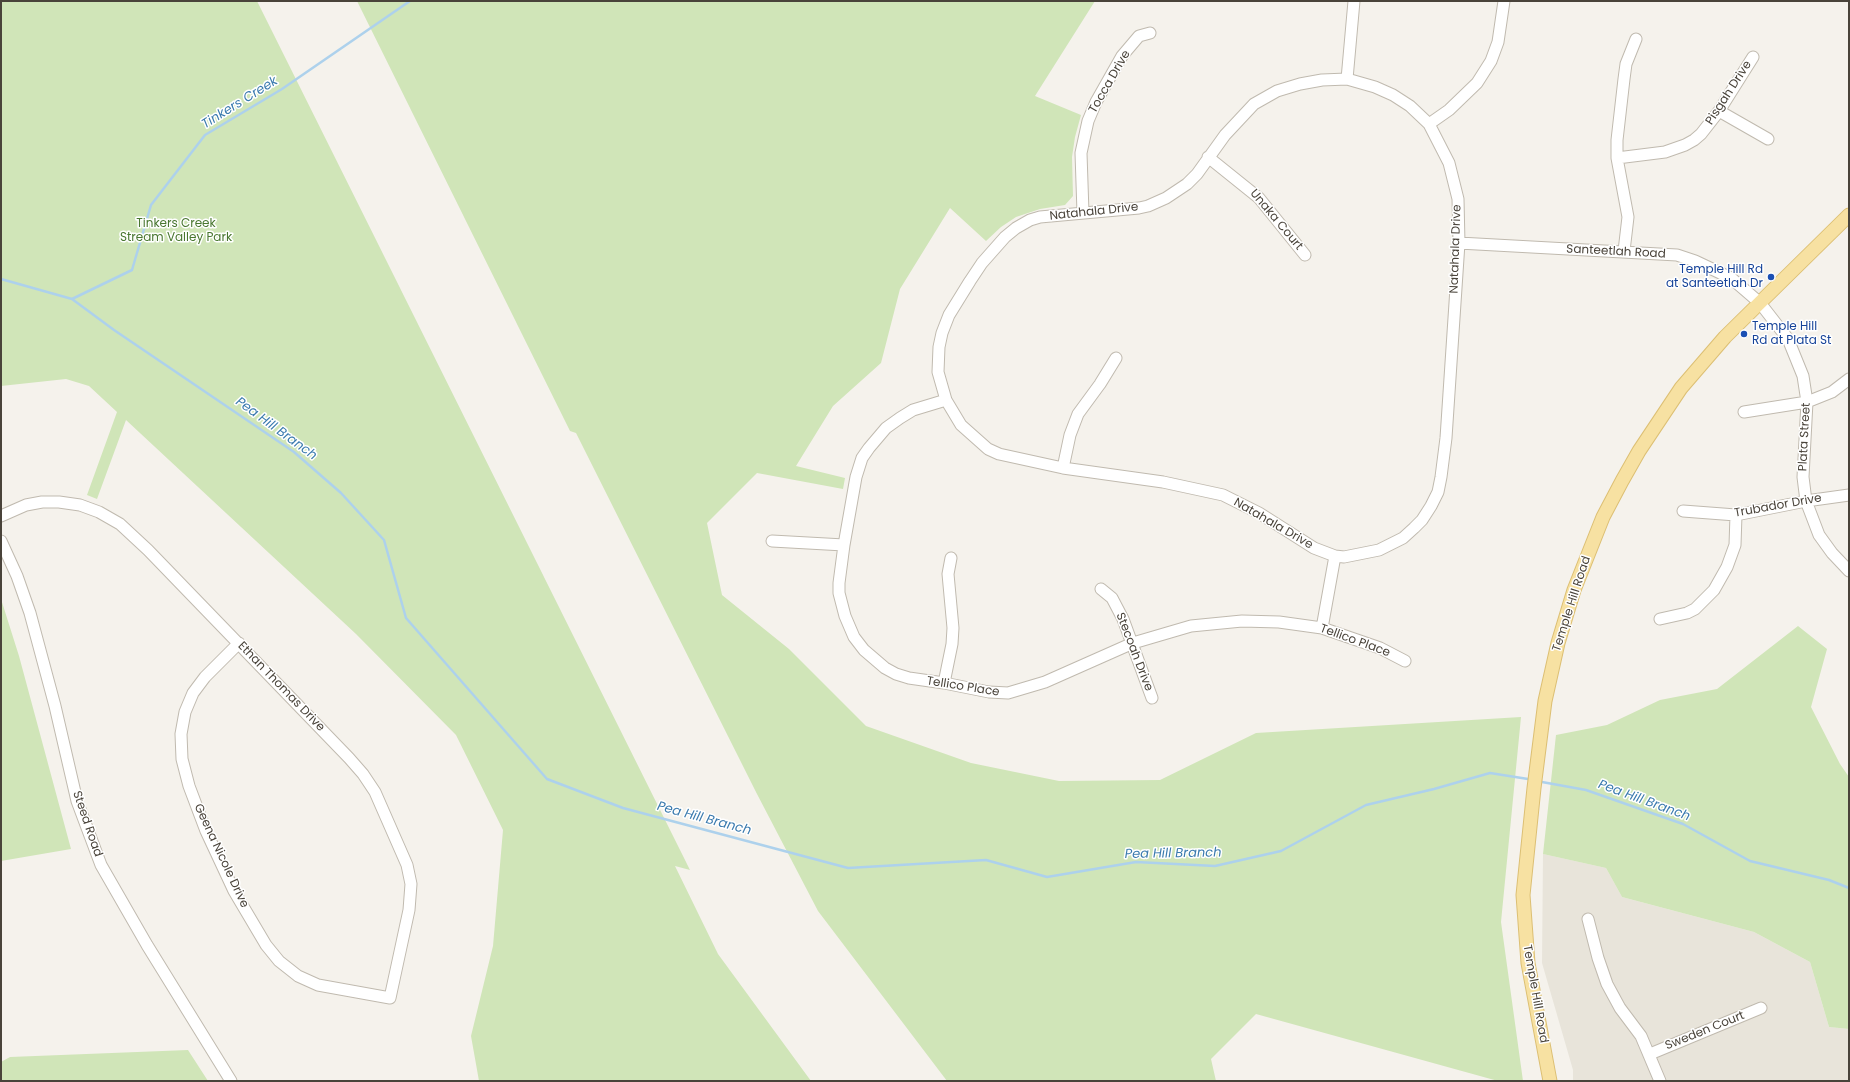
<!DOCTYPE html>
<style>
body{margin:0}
#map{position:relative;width:1850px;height:1082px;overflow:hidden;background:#f5f2ec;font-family:Poppins,sans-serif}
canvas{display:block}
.frame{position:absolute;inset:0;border:2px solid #49433a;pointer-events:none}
</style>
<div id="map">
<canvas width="1850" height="1082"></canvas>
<div class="frame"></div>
</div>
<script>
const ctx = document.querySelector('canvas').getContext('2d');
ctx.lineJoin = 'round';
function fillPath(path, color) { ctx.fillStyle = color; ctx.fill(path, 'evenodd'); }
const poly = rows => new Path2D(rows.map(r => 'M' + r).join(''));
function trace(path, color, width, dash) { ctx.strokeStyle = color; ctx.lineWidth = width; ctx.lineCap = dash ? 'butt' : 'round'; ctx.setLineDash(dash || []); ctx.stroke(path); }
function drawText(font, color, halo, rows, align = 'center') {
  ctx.font = font + ' Poppins,sans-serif'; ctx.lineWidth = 3; ctx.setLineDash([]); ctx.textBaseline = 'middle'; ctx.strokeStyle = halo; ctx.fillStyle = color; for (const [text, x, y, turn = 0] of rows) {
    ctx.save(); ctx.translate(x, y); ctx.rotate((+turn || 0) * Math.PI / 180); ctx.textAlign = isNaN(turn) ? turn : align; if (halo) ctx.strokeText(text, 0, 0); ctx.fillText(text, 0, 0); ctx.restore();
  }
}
const residential = poly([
 [1543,854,1606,868,1622,897,1754,932,1810,962,1829,1027,1849,1029,1849,1081,1573,1081,1573,1070,1542,963]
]);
const green = poly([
 [1,1,257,1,690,870,675,866,718,954,811,1081,479,1081,471,1036,493,946,503,830,456,735,356,634,126,420,97,499,87,495,117,412,89,386,66,379,1,386],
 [357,1,1095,1,1035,96,1081,115,1075,137,1072,157,1073,196,1065,205,1040,209,1016,217,1001,227,986,241,950,208,900,289,881,363,833,406,796,466,845,478,843,489,757,473,707,523,722,595,789,649,866,726,971,763,1059,781,1160,780,1256,733,1521,717,1501,922,1523,1081,1498,1081,1256,1014,1211,1059,1216,1081,947,1081,818,911,757,794,576,433,570,431],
 [1,599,19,656,71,849,1,861],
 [1798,626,1827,649,1811,707,1840,764,1849,777,1849,1029,1829,1027,1810,962,1754,932,1622,897,1606,868,1543,854,1556,735,1607,725,1660,700,1717,689],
 [188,1050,208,1081,1,1081,1,1062,10,1057]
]);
const stream = poly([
 [1,279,72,299,132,270,151,205,205,135,282,89,410,1],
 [72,299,114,330,294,452,341,493,384,540,406,618,547,779,623,808,848,868,986,860,1047,877,1136,862,1215,866,1281,851,1366,805,1434,789,1490,773,1528,779],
 [1542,782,1586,790,1683,824,1750,861,1829,880,1849,888]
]);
const minor = poly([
 [1347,79,1375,87,1393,95,1410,106,1429,124,1449,163,1458,199,1459,243,1446,438,1441,477,1438,492,1431,506,1422,520,1414,528,1403,538,1379,550,1344,557,1335,556,1314,548,1259,513,1223,495,1163,482,1063,468,999,454,988,449,961,425,946,400,938,372,939,347,942,333,949,315,970,281,982,263,1005,237,1016,228,1030,220,1040,217,1139,208,1148,206,1166,198,1187,184,1197,174,1225,135,1254,104,1277,91,1300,84,1322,80,1347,79],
 [1347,79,1354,1],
 [1719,111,1768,139],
 [1429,124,1449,110,1477,83,1491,61,1498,42,1504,1],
 [1208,157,1259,198,1305,255],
 [1617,158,1665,152,1685,145,1694,140,1701,134,1719,111,1753,57],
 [1083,213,1081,153,1088,121,1096,102,1122,56,1139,36,1150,33],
 [1459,243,1677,255,1695,261,1731,278,1760,303,1788,339,1803,376,1807,402,1803,477,1806,501,1819,535,1832,553,1849,571],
 [1624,251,1628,217,1617,158,1617,140,1624,79,1626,64,1636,39],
 [946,400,913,410,900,418,886,428,869,448,862,458,856,477,844,545,839,583,839,593,845,616,854,637,864,650,885,668,896,674,909,678,944,683,989,692,1008,693,1045,682,1133,643,1191,626,1242,621,1279,622,1322,628,1380,648,1405,661],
 [1744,412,1807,402,1832,392,1849,379],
 [1063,468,1070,435,1078,414,1100,384,1116,358],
 [1683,511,1736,515,1806,501,1849,495],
 [1,516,26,505,42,502,59,502,80,505,99,512,120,524,148,550,349,758,363,774,375,792,407,865,411,884,409,910,390,998,318,985,298,976,279,961,266,945,234,891,206,831,189,786,182,759,181,734,185,712,193,693,205,677,239,643],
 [1,541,17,576,30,613,55,706,77,801,101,865,147,945,231,1081],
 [772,541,844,545],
 [1101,589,1112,598,1123,619,1152,698],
 [1660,619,1687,613,1695,609,1714,590,1727,567,1735,545,1736,515],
 [1322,628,1335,556],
 [944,683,952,644,953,628,948,574,951,558],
 [1588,919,1598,958,1607,984,1620,1008,1641,1036,1660,1081],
 [1650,1054,1761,1008]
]);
const major = poly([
 [1550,1081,1528,963,1523,895,1534,788,1545,701,1558,643,1574,590,1603,517,1622,481,1639,451,1681,388,1725,337,1849,215]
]);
const markers = [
 [1771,277,4,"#1a4fb4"],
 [1744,334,4,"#1a4fb4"]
];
const streetNames = [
 ["Tocca Drive",1110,82,-60],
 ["Pisgah Drive",1729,93,-57],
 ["Natahala Drive",1094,212,-6],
 ["Unaka Court",1276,220,50],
 ["Natahala Drive",1456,249,-88],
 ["Santeetlah Road",1616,252,3],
 ["Plata Street",1805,437,-87],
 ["Trubador Drive",1778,506,-10],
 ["Natahala Drive",1273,524,30],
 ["Temple Hill Road",1572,604,-72],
 ["Tellico Place",1355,641,20],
 ["Stecoah Drive",1134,652,69],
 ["Ethan Thomas Drive",281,687,46],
 ["Tellico Place",963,687,9],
 ["Steed Road",87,824,71],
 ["Geena Nicole Drive",221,856,65],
 ["Temple Hill Road",1535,994,80],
 ["Sweden Court",1705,1031,-22]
];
const parkNames = [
 ["Tinkers Creek",176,224],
 ["Stream Valley Park",176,238]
];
const transitNames = [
 ["Temple Hill Rd",1763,270],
 ["at Santeetlah Dr",1763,284],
 ["Temple Hill",1752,327,"left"],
 ["Rd at Plata St",1752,341,"left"]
];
const waterNames = [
 ["Tinkers Creek",240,103,-32],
 ["Pea Hill Branch",276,429,36],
 ["Pea Hill Branch",1644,801,20],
 ["Pea Hill Branch",704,819,15],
 ["Pea Hill Branch",1173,854,-1]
];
fillPath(residential, '#e8e4da');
fillPath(green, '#d0e5b8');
trace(stream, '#add1ec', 2.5);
trace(minor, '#c0baaf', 13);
trace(major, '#dcbf73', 15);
trace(minor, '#fff', 11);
trace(major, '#f7e1a2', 13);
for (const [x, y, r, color] of markers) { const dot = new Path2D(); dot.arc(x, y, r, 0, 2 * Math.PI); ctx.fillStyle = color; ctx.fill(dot); trace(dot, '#fff', 1.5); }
drawText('12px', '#49433a', '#fff', streetNames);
drawText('12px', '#497730', '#fff', parkNames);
drawText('12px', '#164399', '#fff', transitNames, 'right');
drawText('italic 13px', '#3a7aae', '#fff', waterNames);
</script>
